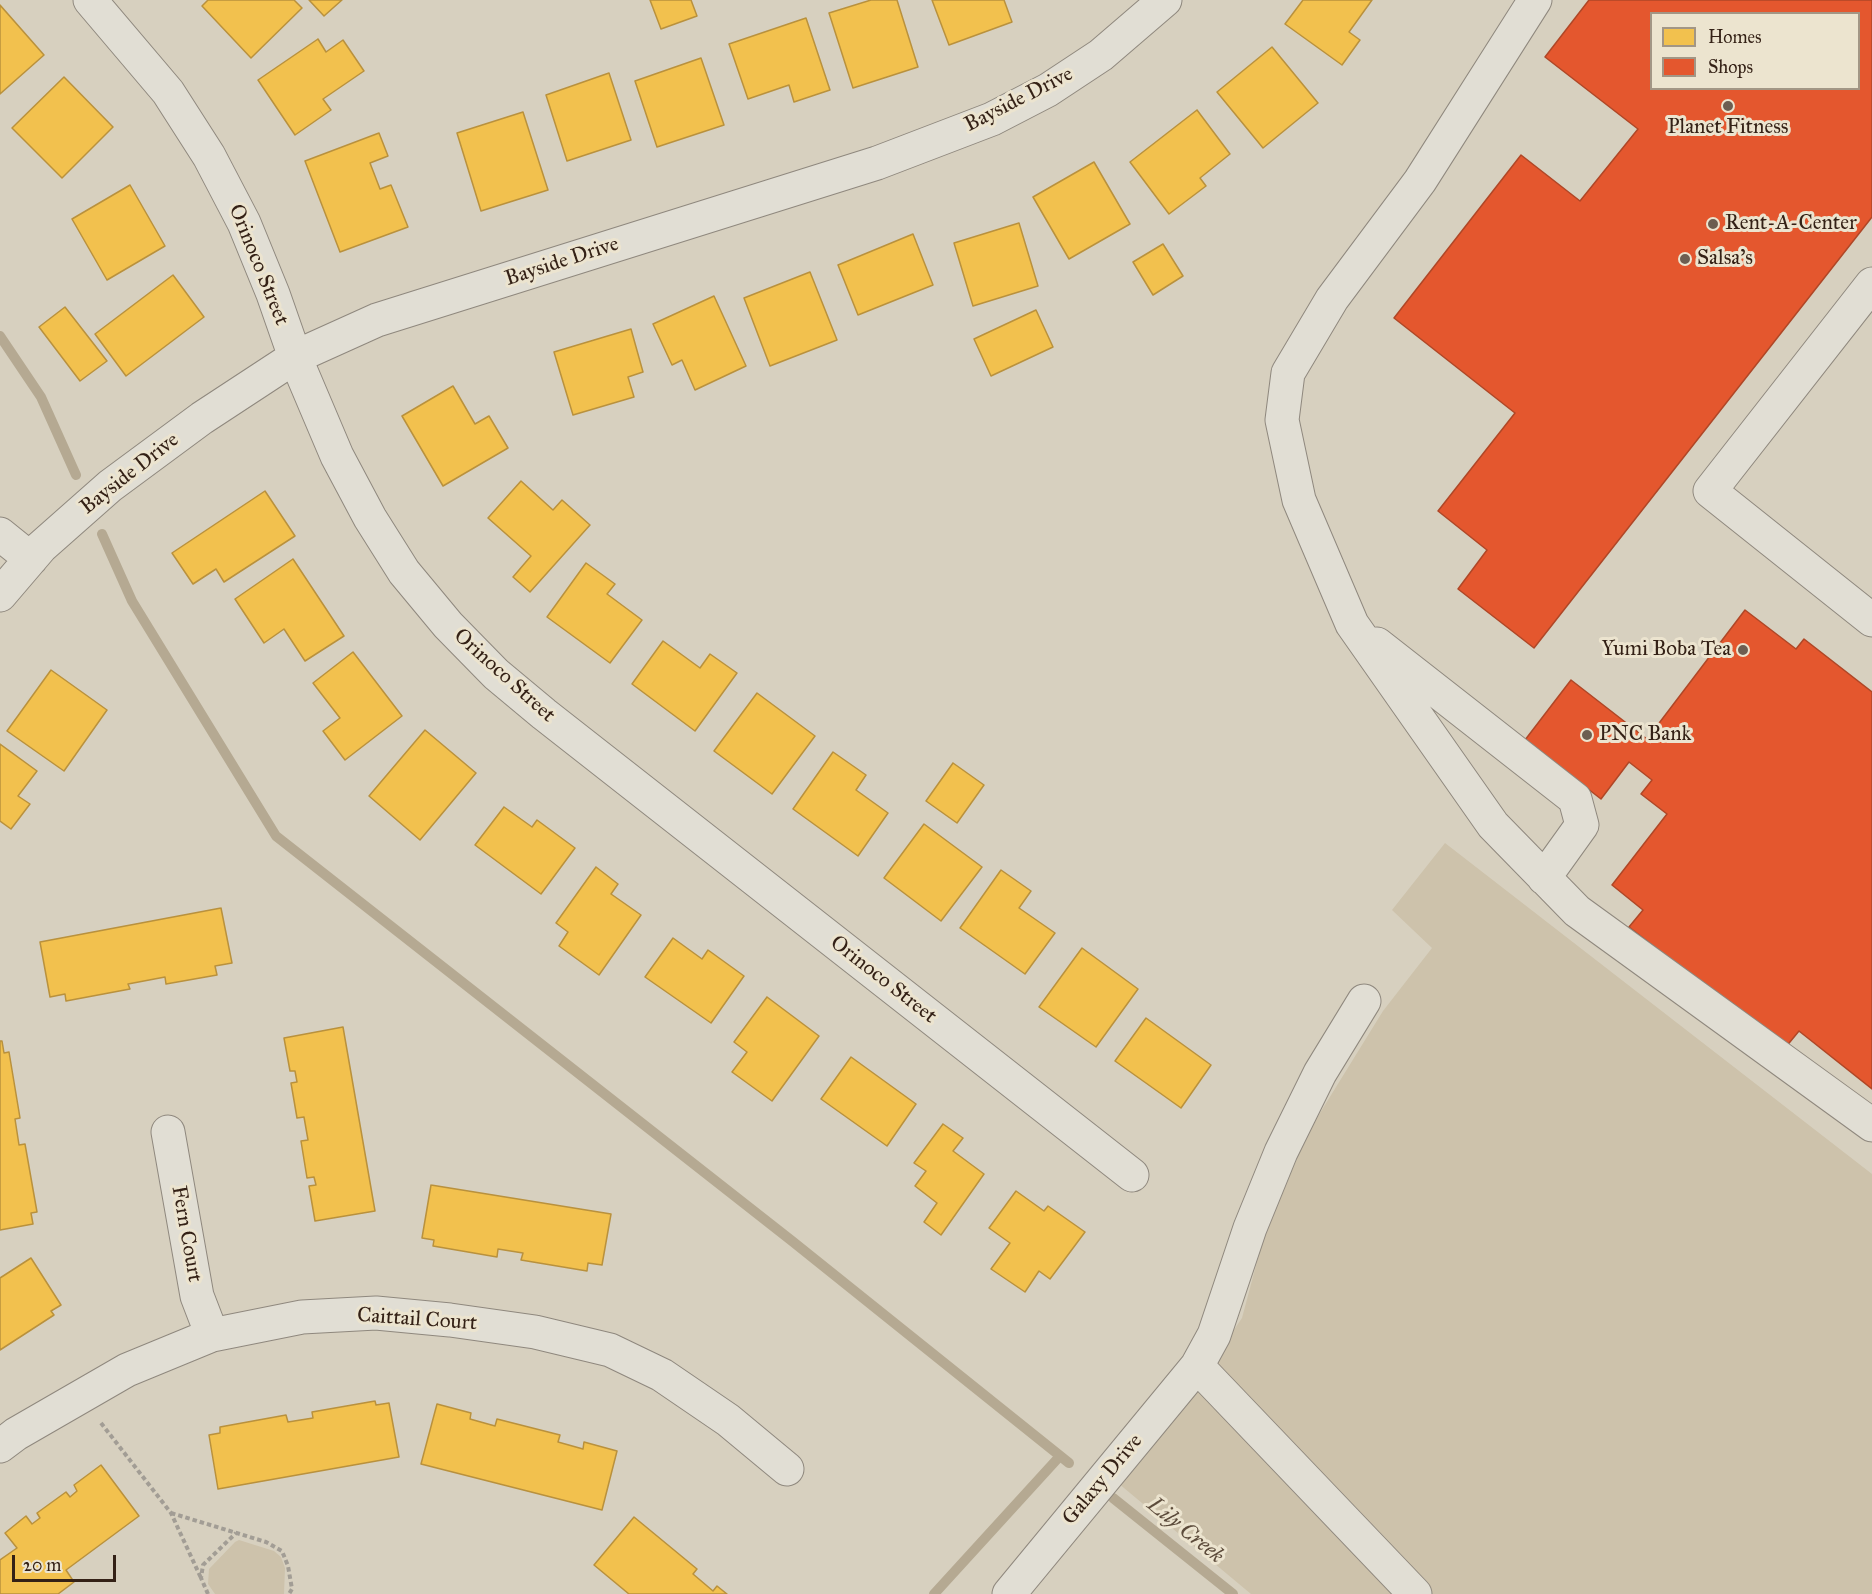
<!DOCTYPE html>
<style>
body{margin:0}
#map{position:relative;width:1872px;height:1594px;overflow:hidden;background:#d7d0bf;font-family:"IM FELL Great Primer",serif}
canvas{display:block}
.legend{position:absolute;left:1650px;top:12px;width:210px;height:78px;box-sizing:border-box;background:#ece4cf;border:2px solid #a29685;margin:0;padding:8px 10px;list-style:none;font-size:18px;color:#342116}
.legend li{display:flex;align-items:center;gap:12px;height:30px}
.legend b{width:30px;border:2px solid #a29685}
.scale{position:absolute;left:12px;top:1555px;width:104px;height:27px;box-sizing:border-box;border:3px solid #342116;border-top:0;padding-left:8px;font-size:18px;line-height:21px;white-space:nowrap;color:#342116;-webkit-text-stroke:4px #ece4cf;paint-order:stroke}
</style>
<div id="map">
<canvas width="1872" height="1594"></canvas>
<ul class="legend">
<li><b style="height:16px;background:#f2c14e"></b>Homes</li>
<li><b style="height:16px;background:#e4572e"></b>Shops</li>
</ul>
<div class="scale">20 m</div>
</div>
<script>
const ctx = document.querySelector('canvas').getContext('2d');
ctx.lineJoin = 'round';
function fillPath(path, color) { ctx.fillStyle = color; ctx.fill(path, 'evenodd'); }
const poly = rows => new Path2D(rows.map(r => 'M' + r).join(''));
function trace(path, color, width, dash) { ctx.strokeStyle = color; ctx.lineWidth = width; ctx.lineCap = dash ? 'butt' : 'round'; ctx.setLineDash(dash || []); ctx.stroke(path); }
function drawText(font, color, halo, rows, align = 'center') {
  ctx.font = font + ' "IM FELL Great Primer",serif'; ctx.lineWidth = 6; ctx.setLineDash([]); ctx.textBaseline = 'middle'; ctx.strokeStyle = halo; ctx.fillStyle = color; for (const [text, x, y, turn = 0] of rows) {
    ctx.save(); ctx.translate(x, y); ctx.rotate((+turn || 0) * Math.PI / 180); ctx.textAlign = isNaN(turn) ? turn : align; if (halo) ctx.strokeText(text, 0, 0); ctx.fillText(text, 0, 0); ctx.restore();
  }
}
const green = poly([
 [1445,843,1872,1174,1872,1594,1251,1594,1118,1483,1218,1353,1242,1318,1262,1243,1307,1134,1383,1011,1432,948,1392,910],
 [239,1540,274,1551,281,1557,285,1568,284,1594,215,1594,208,1584,209,1569,235,1542]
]);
const homes = poly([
 [208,0,294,0,302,8,251,58,202,6,208,0],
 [309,0,342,0,324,16,309,0],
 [650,0,691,0,697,16,661,29,650,0],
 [871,0,897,0,918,67,853,88,829,13,871,0],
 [932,0,1004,0,1012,22,949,45,932,0],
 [1303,0,1372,0,1349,32,1360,40,1342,65,1285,24,1303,0],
 [0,5,44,55,0,94,0,5],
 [806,18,830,90,794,102,789,85,748,99,729,44,806,18],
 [318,39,326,52,343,40,364,71,323,99,331,110,295,135,258,80,318,39],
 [1272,47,1318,103,1263,148,1217,92,1272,47],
 [701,58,724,125,657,147,635,81,701,58],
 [609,73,631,140,567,161,546,95,609,73],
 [64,77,113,127,62,178,12,128,64,77],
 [1197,110,1230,154,1200,178,1206,186,1169,214,1130,162,1197,110],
 [523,112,548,190,481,211,457,133,523,112],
 [379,133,388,156,370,163,380,189,391,185,408,227,340,252,305,161,379,133],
 [1094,162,1130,224,1069,259,1033,197,1094,162],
 [130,185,165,246,107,280,72,219,130,185],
 [1019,223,1038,286,973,306,954,243,1019,223],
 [913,234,933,285,858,315,838,265,913,234],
 [1163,244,1183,276,1153,295,1133,262,1163,244],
 [810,272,837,340,770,366,744,298,810,272],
 [173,275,204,317,126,376,95,334,173,275],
 [714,296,746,366,695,390,682,360,672,365,653,324,714,296],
 [65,307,107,361,80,381,39,327,65,307],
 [1036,310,1053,347,991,376,974,339,1036,310],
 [631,329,643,372,628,377,634,397,573,415,554,352,631,329],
 [453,386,475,424,489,416,508,448,443,486,402,416,453,386],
 [521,481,553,510,562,500,590,525,530,592,513,577,531,556,488,518,521,481],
 [265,491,295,536,224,582,216,569,193,584,172,553,265,491],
 [293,559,344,636,305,661,284,629,264,643,235,599,293,559],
 [586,563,615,584,607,594,642,620,610,663,547,617,586,563],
 [663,641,700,668,710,654,737,673,695,731,632,684,663,641],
 [353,652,402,716,345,760,323,731,340,718,313,683,353,652],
 [51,670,107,710,64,771,7,731,51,670],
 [757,693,815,736,772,794,714,751,757,693],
 [425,730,476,773,420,840,369,796,425,730],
 [0,744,37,771,18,796,30,804,11,829,0,821,0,744],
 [833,752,866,775,856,790,888,813,858,856,793,809,833,752],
 [953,763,984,785,957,823,926,801,953,763],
 [504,807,532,827,537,820,575,848,541,894,475,845,504,807],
 [924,824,982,867,941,921,884,878,924,824],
 [596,867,618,884,611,894,641,915,599,975,559,946,568,932,556,923,596,867],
 [1001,870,1031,891,1019,908,1055,933,1025,974,960,928,1001,870],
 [221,908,232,963,215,966,217,975,166,984,165,977,128,984,130,989,66,1001,65,994,50,997,40,942,221,908],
 [673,938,702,959,708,950,744,976,711,1023,645,977,673,938],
 [1082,948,1138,989,1096,1047,1039,1007,1082,948],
 [767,997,819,1036,772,1101,732,1072,747,1052,734,1042,767,997],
 [1146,1018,1211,1065,1181,1108,1115,1061,1146,1018],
 [343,1027,375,1211,315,1221,309,1186,316,1185,314,1177,307,1178,301,1141,308,1140,304,1117,297,1118,291,1083,297,1082,295,1071,290,1071,284,1038,343,1027],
 [0,1041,2,1041,4,1053,9,1052,20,1118,15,1119,19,1145,25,1144,37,1212,31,1213,33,1224,0,1230,0,1041],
 [851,1057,916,1104,887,1146,821,1099,851,1057],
 [943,1124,963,1138,953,1151,984,1174,941,1235,924,1222,937,1203,915,1186,926,1171,914,1163,943,1124],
 [431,1185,611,1214,602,1265,588,1263,587,1271,521,1260,523,1253,498,1249,497,1257,433,1246,434,1240,422,1238,431,1185],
 [1016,1191,1044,1211,1048,1206,1085,1232,1050,1279,1039,1271,1025,1292,991,1269,1010,1243,989,1228,1016,1191],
 [31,1258,61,1305,51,1311,54,1315,0,1350,0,1278,31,1258],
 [375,1401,376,1405,389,1403,399,1457,218,1489,209,1435,220,1433,220,1427,286,1415,288,1422,313,1418,312,1412,375,1401],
 [437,1404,471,1413,470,1419,495,1426,497,1419,560,1435,558,1442,583,1449,584,1442,617,1451,602,1510,421,1464,437,1404],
 [101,1465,139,1516,66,1570,74,1582,58,1594,0,1594,0,1560,17,1548,5,1533,26,1516,32,1524,40,1518,37,1513,66,1492,70,1497,77,1491,74,1485,101,1465],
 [634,1517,697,1569,693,1574,713,1591,717,1586,727,1594,629,1594,594,1565,634,1517]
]);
const shops = poly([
 [1589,0,1872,0,1872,217,1534,648,1458,589,1487,550,1438,511,1515,413,1394,318,1521,155,1580,201,1638,129,1545,57,1589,0],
 [1652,14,1858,14,1858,88,1652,88,1652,14],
 [1745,610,1796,649,1804,639,1872,692,1872,1089,1799,1031,1785,1048,1629,927,1643,910,1612,885,1667,814,1641,794,1652,780,1629,762,1601,799,1525,740,1571,680,1647,739,1745,610]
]);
const stream = poly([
 [0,336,41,397,76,475],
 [102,534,132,601,276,836,792,1241,1069,1463],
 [1113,1498,1233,1594],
 [934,1594,1060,1456]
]);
const path = poly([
 [101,1423,171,1513,201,1578],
 [171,1513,266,1542,282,1551,288,1566,292,1589,289,1594],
 [208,1594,201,1578,203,1565,236,1533]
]);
const minor = poly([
 [90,0,168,92,209,156,244,223,273,294,295,357,337,456,370,518,404,572,448,625,496,674,544,714,1132,1175],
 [1535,0,1420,181,1332,299,1288,373,1282,420,1299,500,1352,624,1493,825,1577,911,1872,1125],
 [1872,284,1710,491,1872,620],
 [0,534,31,559],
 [0,595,41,547,110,486,202,418,295,357,377,320,877,163,992,119,1048,90,1101,55,1165,0],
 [1377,644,1575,799,1582,825,1544,878],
 [168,1132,197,1296,212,1335],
 [1197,1366,1415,1594],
 [0,1446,16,1434,127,1370,212,1335,302,1317,376,1313,450,1320,535,1332,610,1350,662,1375,728,1420,787,1469],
 [1009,1594,1197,1366,1214,1335,1250,1228,1281,1152,1320,1073,1364,1001]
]);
const markers = [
 [1728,106,6,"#6d5e51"],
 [1713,224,6,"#6d5e51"],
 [1685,259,6,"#6d5e51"],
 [1743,650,6,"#6d5e51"],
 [1587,735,6,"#6d5e51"]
];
const streetNames = [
 ["Bayside Drive",1019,100,-27],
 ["Bayside Drive",562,262,-18],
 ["Orinoco Street",258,265,68],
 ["Bayside Drive",130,474,-38],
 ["Orinoco Street",504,676,42],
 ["Orinoco Street",883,980,38],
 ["Fern Court",186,1234,80],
 ["Caittail Court",417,1320,4],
 ["Galaxy Drive",1103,1480,-50]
];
const poiNames = [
 ["Planet Fitness",1728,128,"center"],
 ["Rent-A-Center",1725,224],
 ["Salsa's",1697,259],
 ["Yumi Boba Tea",1731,650,"right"],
 ["PNC Bank",1599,735]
];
const waterNames = [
 ["Lily Creek",1185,1531,39]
];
fillPath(green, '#cdc2ab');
fillPath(homes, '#f2c14e');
trace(homes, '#b9913d', 1.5);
fillPath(shops, '#e4572e');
trace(shops, '#af4727', 1.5);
trace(stream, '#b5a992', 10);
trace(minor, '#8f887e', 35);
trace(path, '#a29d95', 4, [4.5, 3]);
trace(minor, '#e1ded4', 33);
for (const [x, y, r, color] of markers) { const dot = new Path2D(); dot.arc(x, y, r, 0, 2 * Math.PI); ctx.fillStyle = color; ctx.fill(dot); trace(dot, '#ece4cf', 2); }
drawText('21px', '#342116', '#ece4cf', streetNames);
drawText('21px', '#342116', '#ece4cf', poiNames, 'left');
drawText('italic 22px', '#5c4b3b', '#ece4cf', waterNames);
</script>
